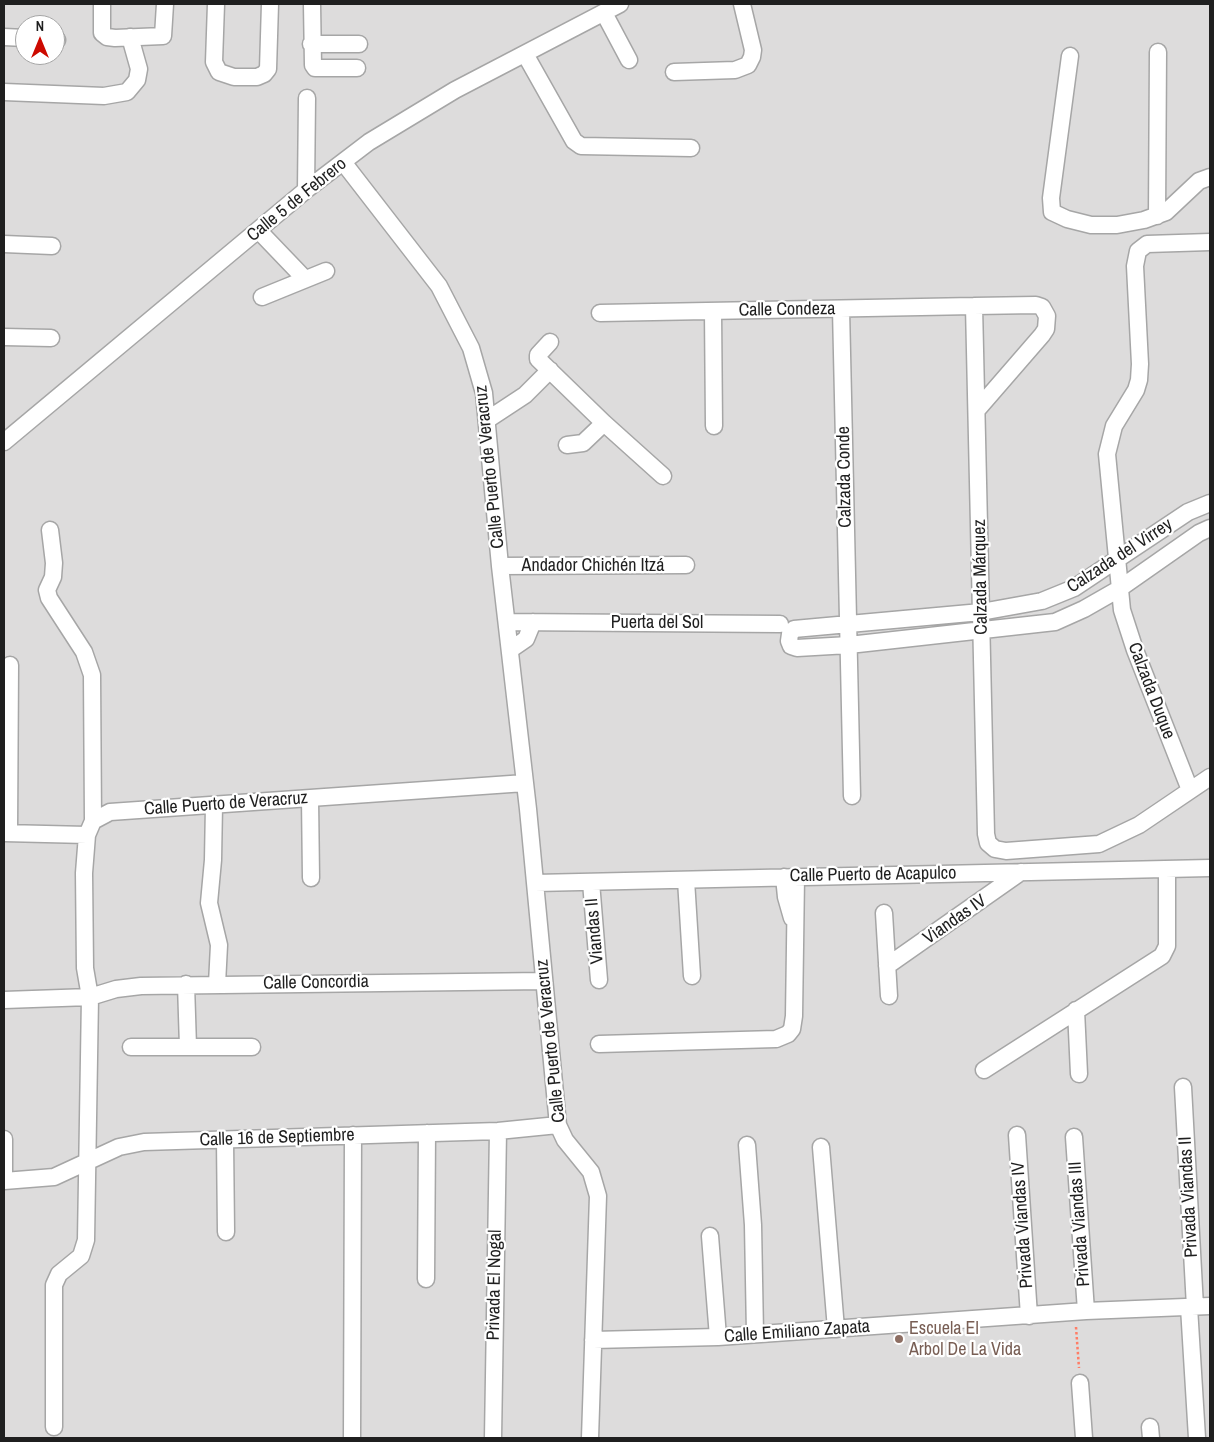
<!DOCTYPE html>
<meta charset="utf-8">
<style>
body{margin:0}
#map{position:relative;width:1214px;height:1442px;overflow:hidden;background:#f0ede4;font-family:"Archivo Narrow",sans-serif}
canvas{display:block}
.frame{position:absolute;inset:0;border:5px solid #1f1f1f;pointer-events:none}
.north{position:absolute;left:15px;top:15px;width:50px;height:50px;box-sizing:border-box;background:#fff;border:1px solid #a5a5a5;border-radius:50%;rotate:0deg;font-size:14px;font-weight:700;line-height:20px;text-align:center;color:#1f1f1f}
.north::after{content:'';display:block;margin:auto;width:18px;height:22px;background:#cd0900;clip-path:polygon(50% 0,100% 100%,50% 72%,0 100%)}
</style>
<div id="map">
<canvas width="1214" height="1442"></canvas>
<div class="frame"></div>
<div class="north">N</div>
</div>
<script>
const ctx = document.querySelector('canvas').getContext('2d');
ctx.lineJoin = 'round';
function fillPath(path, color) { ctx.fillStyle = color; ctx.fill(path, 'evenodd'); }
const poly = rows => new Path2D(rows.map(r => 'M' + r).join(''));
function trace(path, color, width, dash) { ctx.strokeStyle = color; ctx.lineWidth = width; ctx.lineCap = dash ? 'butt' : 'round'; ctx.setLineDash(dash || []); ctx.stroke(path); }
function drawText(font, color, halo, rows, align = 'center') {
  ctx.font = font + ' "Archivo Narrow",sans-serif'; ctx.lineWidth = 4.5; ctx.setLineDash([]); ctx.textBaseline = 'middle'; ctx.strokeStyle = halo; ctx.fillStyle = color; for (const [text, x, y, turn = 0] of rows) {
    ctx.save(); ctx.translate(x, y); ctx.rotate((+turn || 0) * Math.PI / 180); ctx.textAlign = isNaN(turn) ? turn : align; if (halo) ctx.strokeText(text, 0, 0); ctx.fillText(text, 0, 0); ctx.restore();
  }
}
const residential = poly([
 [4,4,1210,4,1210,1438,4,1438],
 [25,25,55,25,55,55,25,55]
]);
const path = poly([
 [1076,1327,1079,1368]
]);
const minor = poly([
 [102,4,102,33,107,37,115,38,163,36,165,4],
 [216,4,214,62,219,72,234,77,257,77,264,74,268,69,270,4],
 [312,4,313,65,315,68,357,68],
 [604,13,629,60],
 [4,37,25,38],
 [55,39,57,40],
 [311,44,359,44],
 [525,54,574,141,581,146,691,148],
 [1070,56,1051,198,1052,212,1067,219,1091,225,1117,225,1144,220,1166,212,1199,181,1210,177],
 [674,72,735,70,748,65,752,57,753,50,742,4],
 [4,92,104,96,127,92,137,80,139,69,130,37],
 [343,162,439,286,471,348,484,393,500,566,528,809,558,1125,565,1140,591,1172,598,1196,590,1438],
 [306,190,307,98],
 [1157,216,1158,52],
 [259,231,305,279],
 [4,244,52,246],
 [262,297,326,271],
 [974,306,986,834,988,843,995,849,1006,851,1099,844,1139,825,1210,777],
 [841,309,852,796],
 [713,311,714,426],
 [600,313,974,306,1036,305,1042,307,1047,316,1046,329,1042,335,977,410],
 [4,337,51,338],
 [550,342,538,355,538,359,604,423,663,476],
 [487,420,525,395,550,370],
 [4,442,306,190,369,142,455,90,620,4],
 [567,445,583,443,604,423],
 [1210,503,1188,512,1074,588,1042,601,981,612,794,629,790,634,789,641,791,646,797,648,849,645,1055,622,1084,609,1119,589,1199,533,1210,528],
 [50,530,54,563,53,577,47,590,49,598,84,652,92,675,93,821],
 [500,566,686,565],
 [507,622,780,624],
 [510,650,526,639,533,622],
 [1190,790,1135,650,1122,610,1107,454,1114,426,1136,390,1139,380,1140,364,1135,266,1138,251,1147,244,1210,242],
 [310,798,311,878],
 [214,805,213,860,209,903,219,945,217,984],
 [4,833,87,835],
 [9,833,10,665],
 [784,877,786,897,792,918],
 [686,880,692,976],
 [591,882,599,980],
 [535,883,1210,868],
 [884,913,889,996],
 [887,966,1021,872],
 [186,984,188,1047],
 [4,1000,90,997,116,989,141,986,544,981],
 [1076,1010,1079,1074],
 [599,1044,776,1039,788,1034,792,1029,794,1016,796,877],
 [131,1047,252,1047],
 [984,1070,1162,956,1167,946,1167,869],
 [1183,1087,1195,1307],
 [1017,1135,1029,1316],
 [1074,1137,1086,1311],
 [4,1139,4,1181],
 [225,1140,226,1232],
 [747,1145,753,1225,755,1334],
 [821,1147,836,1329],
 [4,1181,54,1177,119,1147,144,1142,498,1131,558,1125],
 [710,1236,718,1337],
 [426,1279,427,1133],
 [1189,1307,1197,1438],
 [593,1340,718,1337,1086,1311,1210,1306],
 [1080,1383,1084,1438],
 [54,1427,54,1285,59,1274,81,1256,86,1240,90,997,85,968,84,873,87,835,93,821,110,812,525,783],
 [1150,1427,1151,1438],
 [352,1438,353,1135],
 [493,1438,498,1131]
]);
const markers = [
 [899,1339,5,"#8d6e63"]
];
const streetNames = [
 ["Calle 5 de Febrero",297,200,-39],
 ["Calle Condeza",787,310,-1],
 ["Calle Puerto de Veracruz",490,467,-96],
 ["Calzada Conde",845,477,-91],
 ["Calzada del Virrey",1120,556,-33],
 ["Andador Chichén Itzá",593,566],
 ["Calzada Márquez",981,577,-91],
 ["Puerta del Sol",657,623],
 ["Calzada Duque",1151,691,69],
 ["Calle Puerto de Veracruz",226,804,-4],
 ["Calle Puerto de Acapulco",873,875,-1],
 ["Viandas IV",955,920,-35],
 ["Viandas II",595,931,-95],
 ["Calle Concordia",316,983,-1],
 ["Calle Puerto de Veracruz",551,1041,-96],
 ["Calle 16 de Septiembre",277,1138,-2],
 ["Privada Viandas II",1189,1197,-93],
 ["Privada Viandas III",1080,1224,-94],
 ["Privada Viandas IV",1023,1225,-94],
 ["Privada El Nogal",495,1285,-89],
 ["Calle Emiliano Zapata",797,1332,-4]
];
const educationNames = [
 ["Escuela El",909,1329],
 ["Arbol De La Vida",909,1350]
];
fillPath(residential, '#dddcdc');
trace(minor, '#a6a6a6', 19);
trace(path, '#ff7d66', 2.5, [2.5, 2.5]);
trace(minor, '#fff', 16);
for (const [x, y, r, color] of markers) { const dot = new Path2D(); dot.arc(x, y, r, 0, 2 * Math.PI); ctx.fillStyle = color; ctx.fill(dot); trace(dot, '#fff', 2); }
drawText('18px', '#1f1f1f', '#fff', streetNames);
drawText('18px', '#785e54', '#fff', educationNames, 'left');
</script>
